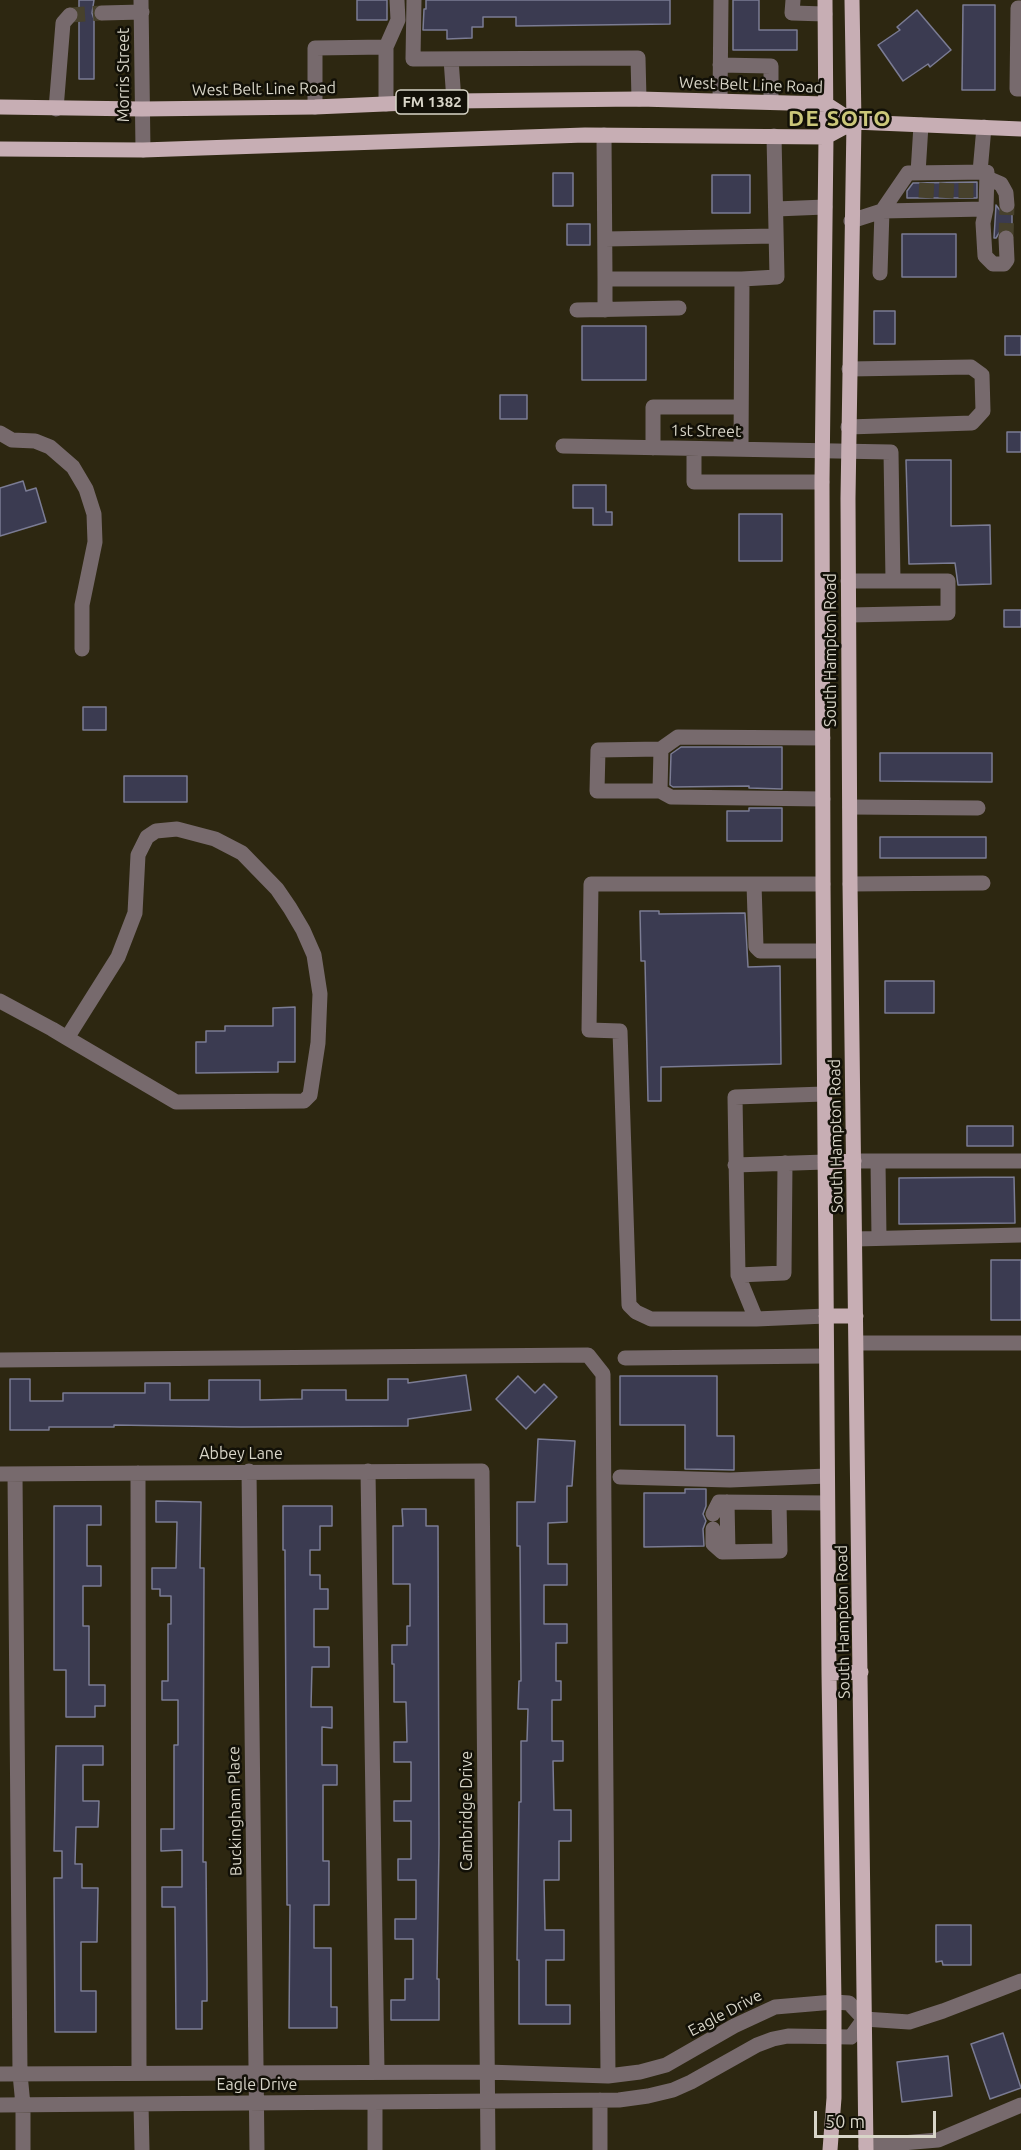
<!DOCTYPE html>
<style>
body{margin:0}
#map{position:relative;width:1021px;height:2150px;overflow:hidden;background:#2d2711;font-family:Ubuntu,sans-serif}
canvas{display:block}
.scale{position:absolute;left:814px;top:2111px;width:122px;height:27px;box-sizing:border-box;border:3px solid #d8d5c8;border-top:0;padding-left:8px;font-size:18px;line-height:21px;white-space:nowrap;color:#d8d5c8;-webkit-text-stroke:4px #121007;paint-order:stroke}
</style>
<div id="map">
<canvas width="1021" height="2150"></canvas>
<div class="scale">50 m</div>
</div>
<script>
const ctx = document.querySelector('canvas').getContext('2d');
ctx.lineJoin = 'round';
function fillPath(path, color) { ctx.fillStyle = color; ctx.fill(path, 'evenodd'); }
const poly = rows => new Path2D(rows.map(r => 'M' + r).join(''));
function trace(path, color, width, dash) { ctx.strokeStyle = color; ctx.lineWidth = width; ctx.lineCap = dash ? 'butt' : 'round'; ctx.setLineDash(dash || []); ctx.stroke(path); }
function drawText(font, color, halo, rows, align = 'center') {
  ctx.font = font + ' Ubuntu,sans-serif'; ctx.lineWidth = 5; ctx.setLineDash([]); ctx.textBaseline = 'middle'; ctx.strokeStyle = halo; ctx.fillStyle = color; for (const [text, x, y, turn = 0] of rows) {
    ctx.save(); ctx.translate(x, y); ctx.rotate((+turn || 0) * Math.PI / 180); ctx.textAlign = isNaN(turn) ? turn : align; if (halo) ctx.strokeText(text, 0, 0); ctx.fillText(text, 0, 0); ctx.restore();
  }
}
const building = poly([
 [79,0,94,0,92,13,94,19,94,79,79,79,79,0],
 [357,0,387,0,387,20,357,20,357,0],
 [426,0,670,0,670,24,516,26,516,17,483,17,483,27,472,27,472,38,447,39,447,30,423,30,424,9,426,9,426,0],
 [733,0,759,0,759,30,797,30,797,50,733,50,733,0],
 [963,5,995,5,995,90,962,90,963,5],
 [917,10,951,50,930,67,928,64,903,81,878,45,900,30,897,27,917,10],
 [553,173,573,173,573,206,553,206,553,173],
 [712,175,750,175,750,213,712,213,712,175],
 [977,182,977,198,907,198,907,191,913,183,977,182],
 [996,205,1002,213,1012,213,1012,231,1006,228,1001,230,996,238,994,238,996,205],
 [567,224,590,224,590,245,567,245,567,224],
 [902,234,956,234,956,277,902,277,902,234],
 [874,311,895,311,895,344,874,344,874,311],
 [582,326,646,326,646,380,582,380,582,326],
 [1005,336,1021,336,1021,355,1005,355,1005,336],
 [500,395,527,395,527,419,500,419,500,395],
 [1007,432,1021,432,1021,452,1007,452,1007,432],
 [906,460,951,460,951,526,990,525,991,584,958,585,955,563,909,564,906,460],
 [23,481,26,491,36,488,46,522,0,536,0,488,23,481],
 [573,485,606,485,606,512,612,512,612,525,593,525,593,508,573,508,573,485],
 [739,514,782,514,782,561,739,561,739,514],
 [1004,610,1021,610,1021,627,1004,627,1004,610],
 [83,707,106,707,106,730,83,730,83,707],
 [681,747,782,747,782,789,749,788,749,786,673,787,670,785,671,754,681,747],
 [880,753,992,753,992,782,880,781,880,753],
 [124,776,187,776,187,802,124,802,124,776],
 [749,808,782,808,782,841,727,841,727,811,749,811,749,808],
 [880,837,986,837,986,858,880,858,880,837],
 [640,911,659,911,659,914,745,913,748,967,780,966,781,1064,661,1067,661,1101,648,1101,645,961,641,961,640,911],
 [885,981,934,981,934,1013,885,1013,885,981],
 [295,1007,295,1062,278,1062,278,1072,196,1073,196,1042,206,1042,206,1031,225,1031,225,1026,273,1026,273,1008,295,1007],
 [967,1126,1013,1126,1013,1146,967,1146,967,1126],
 [1014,1177,1015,1223,899,1224,899,1178,1014,1177],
 [991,1260,1021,1260,1021,1320,991,1320,991,1260],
 [466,1375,471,1410,408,1419,408,1426,241,1427,114,1425,114,1427,49,1427,49,1430,10,1430,10,1379,30,1379,30,1401,63,1401,63,1393,145,1393,145,1383,170,1383,170,1400,209,1400,209,1380,260,1380,260,1400,302,1399,302,1390,346,1390,346,1400,388,1400,388,1379,408,1379,408,1383,466,1375],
 [518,1376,535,1393,544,1384,557,1397,526,1429,496,1399,518,1376],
 [620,1376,717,1376,717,1436,734,1436,734,1470,685,1469,685,1425,620,1425,620,1376],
 [538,1439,575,1441,572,1486,567,1486,567,1522,548,1523,548,1564,567,1564,567,1585,544,1585,544,1624,567,1624,567,1643,556,1643,556,1681,561,1681,561,1700,552,1700,552,1741,563,1741,563,1761,553,1761,554,1810,571,1810,571,1841,559,1841,559,1880,544,1880,545,1930,564,1930,564,1960,546,1960,546,2005,570,2005,570,2024,519,2024,519,1960,517,1960,519,1802,521,1802,521,1741,527,1741,528,1709,518,1709,519,1681,521,1681,520,1546,517,1546,517,1502,535,1502,538,1439],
 [685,1489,706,1489,706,1506,703,1514,706,1521,703,1529,704,1546,644,1547,644,1493,685,1493,685,1489],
 [156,1501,201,1502,200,1568,204,1568,203,1862,206,1862,207,1979,207,2001,202,2001,202,2029,176,2029,175,1907,162,1907,162,1887,182,1887,182,1850,161,1851,161,1829,174,1829,174,1745,178,1745,178,1700,162,1700,162,1681,168,1681,168,1624,171,1624,171,1596,160,1596,160,1589,152,1589,152,1568,176,1568,177,1522,156,1522,156,1501],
 [54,1506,101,1506,101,1525,87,1525,87,1566,101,1566,101,1586,83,1586,83,1626,89,1626,89,1685,105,1685,105,1706,95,1706,95,1717,66,1717,66,1670,54,1670,54,1506],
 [283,1506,332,1506,332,1526,320,1526,320,1550,310,1550,310,1575,320,1575,320,1589,328,1589,328,1609,314,1609,314,1647,329,1647,329,1667,312,1667,311,1707,332,1707,332,1728,322,1727,322,1765,337,1765,337,1785,323,1785,323,1861,329,1861,329,1905,314,1905,314,1948,331,1948,331,2007,337,2007,337,2028,289,2028,290,1905,287,1905,285,1550,283,1550,283,1506],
 [402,1509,426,1509,426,1526,438,1526,439,1844,437,1979,439,1979,439,2020,391,2020,391,2000,405,2000,405,1979,413,1979,413,1939,395,1939,395,1919,416,1919,416,1880,398,1880,398,1859,411,1859,411,1821,394,1821,394,1801,411,1801,411,1762,394,1762,394,1742,407,1742,406,1702,394,1702,394,1664,392,1664,392,1645,407,1645,407,1626,410,1626,410,1584,393,1584,393,1526,403,1526,402,1509],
 [56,1746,103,1746,103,1765,83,1765,83,1801,99,1801,98,1827,76,1827,75,1864,82,1864,82,1888,98,1888,97,1942,81,1942,81,1991,96,1991,96,2032,55,2032,54,1878,62,1878,62,1851,54,1851,56,1746],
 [936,1925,971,1925,971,1965,943,1965,942,1961,936,1962,936,1925],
 [1003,2033,1021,2088,990,2099,971,2044,1003,2033],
 [948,2056,952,2096,902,2102,897,2062,948,2056]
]);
const minorTunnel = poly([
 [70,15,102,13],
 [926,198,927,180],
 [946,198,947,180],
 [966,198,966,180],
 [1006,238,1007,205]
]);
const minor = poly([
 [141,0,143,150],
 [414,0,413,59,638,58,639,99],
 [793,0,792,13,825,14],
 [1021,8,1018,8,1017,89,1021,89],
 [102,13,142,12],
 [386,47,398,20,397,0],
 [451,59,454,101],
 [720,65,771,66,771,102],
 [720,101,721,0],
 [315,107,315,48,386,47,386,104],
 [56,109,63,23,70,15],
 [604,135,605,279,742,279,741,449],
 [980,172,984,127],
 [918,173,921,125],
 [987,178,1001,184,1006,193,1007,205],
 [776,209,825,207],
 [986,209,983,223,985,256,993,264,1004,264,1007,260,1006,238],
 [851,221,882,211,986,209,987,172,908,173,882,211,880,273],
 [605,239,776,236],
 [605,279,605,310],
 [742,279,777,277,774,136],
 [577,310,679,308],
 [848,427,972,423,983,411,982,375,971,367,849,369],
 [0,433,12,440,35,441,50,447,73,467,86,489,94,514,95,542,82,605,82,649],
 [563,446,891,452,893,581],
 [653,448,653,407,741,407],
 [694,449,694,482,822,482],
 [848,581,948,581,948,613,849,615],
 [661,749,660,791,597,791,598,750,661,749,678,737,823,738],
 [660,791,671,797,823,799],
 [850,807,978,808],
 [754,884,756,947,760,951,823,951],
 [823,884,591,884,589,1030,620,1031,629,1305,636,1312,651,1319,756,1319,826,1316],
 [850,884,983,883],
 [0,1001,52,1029,67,1038,176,1102,304,1101,310,1095,318,1043,320,994,314,955,303,930,290,908,277,889,242,853,215,839,177,829,156,831,147,837,138,855,135,913,118,957,67,1038],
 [854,1161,1021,1161],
 [878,1161,879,1238],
 [735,1165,825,1162],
 [855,1239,1021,1235],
 [738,1275,784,1273,785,1163],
 [756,1319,738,1275,735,1097,824,1094],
 [857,1343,1021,1343],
 [625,1358,826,1356],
 [0,1360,588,1355,603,1374,608,2076],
 [249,1471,257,2150],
 [368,1471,377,2072],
 [138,1473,139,2073],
 [0,1474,482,1471,488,2150],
 [15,1474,20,2074,23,2105,23,2150],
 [620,1477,730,1480,827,1476],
 [727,1502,728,1552],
 [713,1514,719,1502,827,1503],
 [713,1529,713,1544,722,1552,780,1551,779,1503],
 [864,2019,909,2022,943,2011,1021,1981],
 [0,2074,487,2072,608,2076,640,2072,666,2065,734,2026,775,2007,834,2002,849,2003,864,2019],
 [600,2100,600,2150],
 [375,2102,375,2150],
 [141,2104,142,2150],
 [0,2105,619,2100,648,2096,673,2090,691,2082,757,2045,773,2039,788,2036,851,2037,864,2019],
 [866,2146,938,2140,1021,2105]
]);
const major = poly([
 [825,0,826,137,822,482,823,884,829,1673,834,2002,834,2098,830,2150],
 [852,0,854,122,848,498,850,884,866,2150],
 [0,107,142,109,315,107,454,101,639,99,826,104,854,122],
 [854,122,1021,129],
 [0,149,143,150,585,135,826,137,854,122],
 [825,1162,854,1161],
 [826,1316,856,1316],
 [829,1673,861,1672]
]);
const shields = [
 [432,102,72]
];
const shieldNames = [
 ["FM 1382",432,102]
];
const streetNames = [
 ["Morris Street",124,75,-90],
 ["West Belt Line Road",751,85,2],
 ["West Belt Line Road",264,89,-1],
 ["1st Street",706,431,1],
 ["South Hampton Road",831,650,-90],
 ["South Hampton Road",836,1136,-91],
 ["Abbey Lane",241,1454],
 ["South Hampton Road",843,1622,-91],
 ["Buckingham Place",235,1811,-91],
 ["Cambridge Drive",467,1811,-90],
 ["Eagle Drive",725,2013,-28],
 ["Eagle Drive",257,2085]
];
const districtNames = [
 ["DE SOTO",840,119]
];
fillPath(building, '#3b3b51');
trace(building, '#7b7c94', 1.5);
trace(minorTunnel, '#47412c', 15, [15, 8]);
trace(minor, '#776a6d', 15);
trace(major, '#c7aeb4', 15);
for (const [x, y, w] of shields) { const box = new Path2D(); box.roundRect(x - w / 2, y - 12, w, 24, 4.5); ctx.fillStyle = '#121007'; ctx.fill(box); trace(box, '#d8d5c8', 1.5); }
drawText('bold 15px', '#d8d5c8', null, shieldNames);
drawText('16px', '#d8d5c8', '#121007', streetNames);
ctx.letterSpacing = '1.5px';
drawText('bold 22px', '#cbc779', '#121007', districtNames);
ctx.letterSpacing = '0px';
</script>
